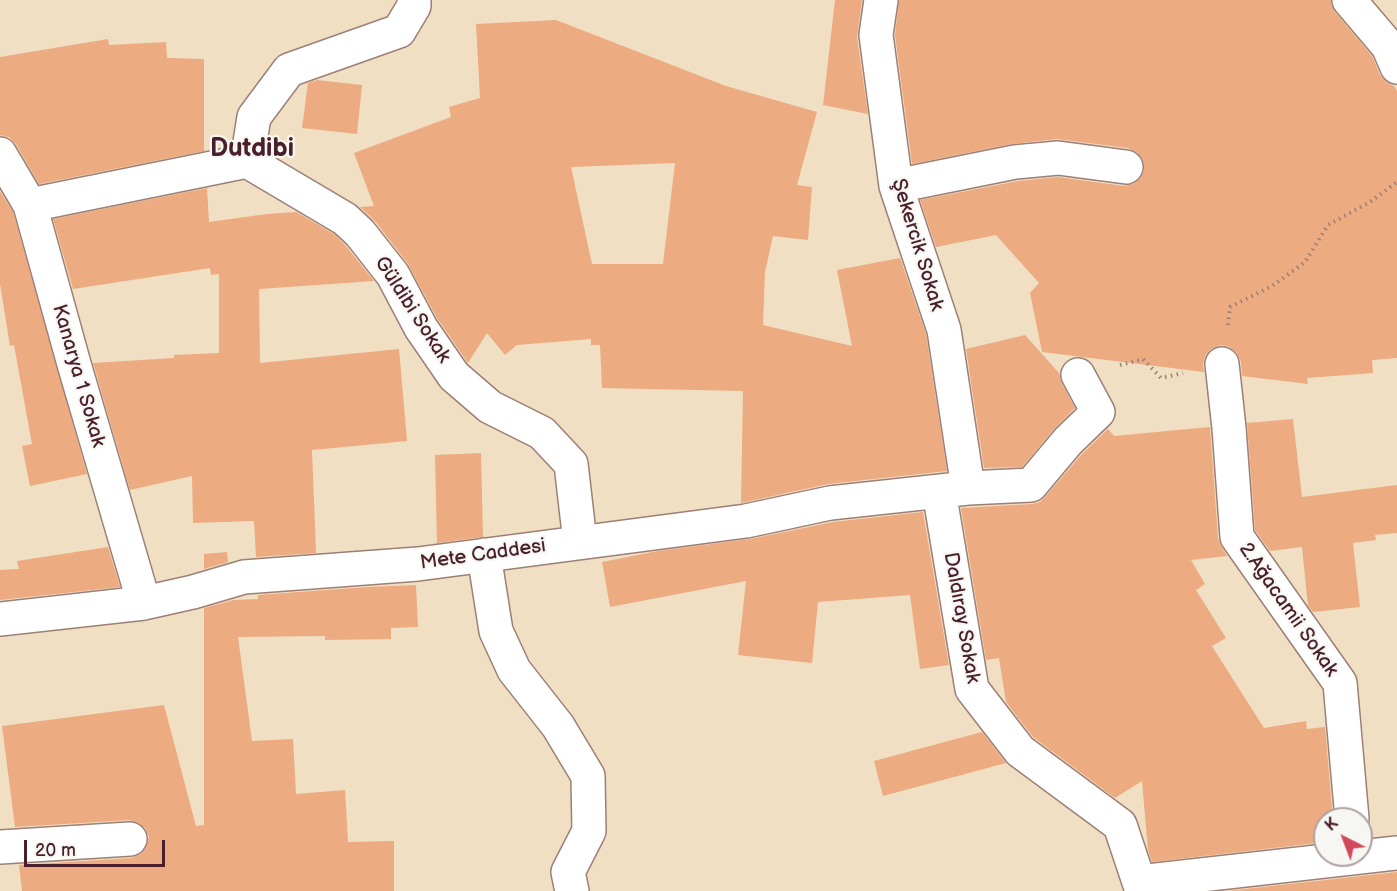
<!DOCTYPE html>
<meta charset="utf-8">
<style>
body{margin:0}
#map{position:relative;width:1397px;height:891px;overflow:hidden;background:#f0dfc2;font-family:"Balsamiq Sans",sans-serif}
canvas{display:block}
.north{position:absolute;left:1313px;top:807px;width:60px;height:60px;box-sizing:border-box;background:#f6f6f2;border:2px solid #b1a0a2;border-radius:50%;rotate:318deg;font-size:16px;font-weight:700;line-height:24px;text-align:center;color:#4a1f2b}
.north::after{content:'';display:block;margin:auto;width:21px;height:27px;background:#d1495b;clip-path:polygon(50% 0,100% 100%,50% 72%,0 100%)}
.scale{position:absolute;left:24px;top:840px;width:141px;height:27px;box-sizing:border-box;border:3px solid #4a1f2b;border-top:0;padding-left:8px;font-size:18px;line-height:21px;white-space:nowrap;color:#4a1f2b;-webkit-text-stroke:4px #f6f6f2;paint-order:stroke}
</style>
<div id="map">
<canvas width="1397" height="891"></canvas>
<div class="north">K</div>
<div class="scale">20 m</div>
</div>
<script>
const ctx = document.querySelector('canvas').getContext('2d');
ctx.lineJoin = 'round';
function fillPath(path, color) { ctx.fillStyle = color; ctx.fill(path, 'evenodd'); }
const poly = rows => new Path2D(rows.map(r => 'M' + r).join(''));
function trace(path, color, width, dash) { ctx.strokeStyle = color; ctx.lineWidth = width; ctx.lineCap = dash ? 'butt' : 'round'; ctx.setLineDash(dash || []); ctx.stroke(path); }
function drawText(font, color, halo, rows, align = 'center') {
  ctx.font = font + ' "Balsamiq Sans",sans-serif'; ctx.lineWidth = 4.5; ctx.setLineDash([]); ctx.textBaseline = 'middle'; ctx.strokeStyle = halo; ctx.fillStyle = color; for (const [text, x, y, turn = 0] of rows) {
    ctx.save(); ctx.translate(x, y); ctx.rotate((+turn || 0) * Math.PI / 180); ctx.textAlign = isNaN(turn) ? turn : align; if (halo) ctx.strokeText(text, 0, 0); ctx.fillText(text, 0, 0); ctx.restore();
  }
}
const building = poly([
 [835,0,862,0,857,37,868,114,823,105],
 [899,0,1331,0,1331,4,1335,12,1372,56,1380,75,1386,82,1394,86,1397,91,1397,358,1372,360,1373,373,1307,378,1308,384,1242,376,1241,362,1237,353,1230,347,1221,345,1211,349,1205,356,1203,365,1204,372,1042,352,1030,293,1039,283,996,235,936,247,920,200,1018,181,1058,177,1124,186,1133,184,1141,178,1144,170,1143,160,1138,153,1128,148,1057,139,1011,144,912,164,895,35],
 [556,20,726,86,817,112,797,185,812,187,808,240,773,236,765,272,763,325,852,346,837,270,900,258,926,334,947,471,828,484,741,503,743,391,602,388,600,345,591,345,591,339,517,345,505,355,487,333,468,363,437,318,408,264,375,221,360,207,374,206,354,153,451,117,449,107,480,98,476,24],
 [675,163,663,264,592,264,571,167],
 [108,39,109,45,166,42,167,58,204,59,204,151,39,184,16,144,9,137,0,135,0,57],
 [317,80,362,85,357,134,302,128,308,83],
 [207,188,209,222,267,214,296,212,334,234,346,246,374,281,259,289,260,363,399,349,407,441,312,450,316,553,256,557,254,521,193,523,192,476,130,490,93,363,174,358,174,355,219,353,219,274,211,275,210,268,73,289,53,219],
 [0,191,13,212,87,474,30,486,22,446,32,444,14,345,10,346,0,284],
 [1025,335,1059,373,1062,384,1075,408,1054,429,1022,467,984,468,966,349],
 [1293,419,1302,497,1397,485,1397,533,1375,535,1376,540,1353,543,1360,607,1313,612,1308,606,1302,547,1270,551,1255,530,1247,423],
 [1210,427,1218,538,1222,548,1227,556,1191,560,1205,584,1196,590,1226,638,1212,646,1264,728,1306,721,1307,729,1325,727,1333,819,1325,819,1325,842,1152,862,1148,850,1142,781,1115,798,1033,737,1006,702,999,658,986,660,961,508,1032,504,1040,502,1045,497,1082,454,1108,429,1114,436],
 [481,453,483,537,437,543,435,455],
 [923,512,949,665,920,669,910,595,818,602,812,663,738,655,746,581,610,607,602,562,658,551,750,539,833,522],
 [108,547,120,587,0,600,0,570,19,569,17,561],
 [227,552,228,562,204,569,204,554],
 [416,585,418,627,391,628,391,639,325,640,325,636,238,637,252,741,293,739,296,794,345,790,348,842,394,841,394,891,22,891,19,865,132,858,141,854,146,848,149,837,145,828,139,823,129,820,15,827,2,726,164,705,196,826,204,825,204,608,234,600,258,599,258,595,367,587],
 [982,732,1006,763,883,796,874,761],
 [1397,872,1397,891,1227,891]
]);
const path = poly([
 [1228,325,1230,307,1272,286,1305,262,1328,225,1370,202,1397,182],
 [1120,365,1143,359,1161,378,1183,373]
]);
const minor = poly([
 [881,0,876,35,896,186,944,330,968,488],
 [1349,0,1388,46,1397,67],
 [0,154,30,205,74,364,144,603],
 [247,161,254,117,289,70,399,31,414,6,414,0],
 [896,186,1015,162,1058,158,1126,167],
 [30,205,247,161,345,219,360,233,393,275,421,328,454,376,490,407,542,433,571,464,580,542],
 [1222,364,1229,428,1237,537,1340,683,1352,819],
 [939,491,972,689,1020,751,1120,825,1142,891],
 [484,555,496,631,514,670,558,726,588,776,589,831,568,872,572,891],
 [0,619,144,603,193,592,244,577,418,564,746,521,830,503,968,488,1031,485,1068,441,1098,412,1078,375],
 [0,847,130,839],
 [1139,882,1397,853]
]);
const streetNames = [
 ["Şekercik Sokak",917,245,73],
 ["Güldibi Sokak",412,310,57],
 ["Kanarya 1 Sokak",78,376,74],
 ["Mete Caddesi",483,555,-8],
 ["2.Ağacamii Sokak",1288,610,55],
 ["Daldıray Sokak",961,618,80]
];
const districtNames = [
 ["Dutdibi",252,149]
];
fillPath(building, '#ecab81');
trace(minor, '#9d7f76', 36);
trace(path, '#9d7f76', 4, [1.5, 4.5]);
trace(minor, '#fff', 33);
drawText('20px', '#4a1f2b', '#f6f6f2', streetNames);
drawText('bold 26px', '#4a1f2b', '#f6f6f2', districtNames);
</script>
